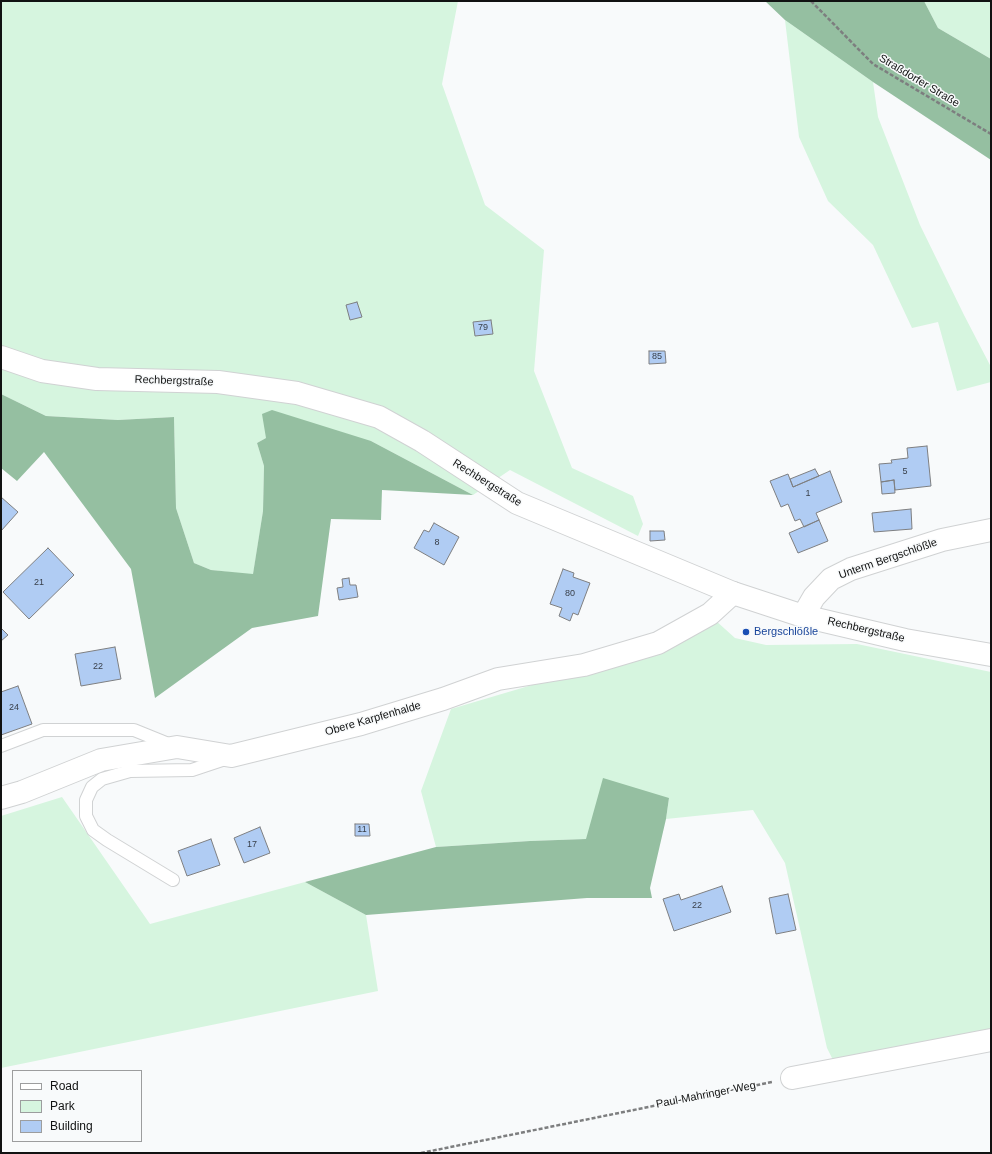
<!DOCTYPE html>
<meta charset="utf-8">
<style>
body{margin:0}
#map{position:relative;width:992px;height:1154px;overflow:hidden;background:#f8fafb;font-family:Arial,sans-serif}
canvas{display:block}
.frame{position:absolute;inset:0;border:2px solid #111212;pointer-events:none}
.legend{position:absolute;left:12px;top:1070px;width:130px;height:72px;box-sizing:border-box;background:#f8fafb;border:1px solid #9c9d9e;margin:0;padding:5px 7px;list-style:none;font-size:12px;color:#111212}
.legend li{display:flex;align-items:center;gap:8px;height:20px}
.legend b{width:20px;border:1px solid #9c9d9e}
</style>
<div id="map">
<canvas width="992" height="1154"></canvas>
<div class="frame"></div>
<ul class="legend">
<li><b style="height:5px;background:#fff"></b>Road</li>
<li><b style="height:11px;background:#d6f5df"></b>Park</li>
<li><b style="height:11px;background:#b0ccf3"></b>Building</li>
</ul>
</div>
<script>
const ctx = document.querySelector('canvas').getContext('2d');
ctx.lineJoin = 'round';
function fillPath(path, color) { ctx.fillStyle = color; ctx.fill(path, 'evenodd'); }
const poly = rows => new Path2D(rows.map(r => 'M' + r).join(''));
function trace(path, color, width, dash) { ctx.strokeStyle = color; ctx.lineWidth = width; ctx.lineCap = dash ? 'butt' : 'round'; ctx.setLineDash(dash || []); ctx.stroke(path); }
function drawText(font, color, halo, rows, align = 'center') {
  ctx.font = font + ' Arial,sans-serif'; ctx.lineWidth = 3; ctx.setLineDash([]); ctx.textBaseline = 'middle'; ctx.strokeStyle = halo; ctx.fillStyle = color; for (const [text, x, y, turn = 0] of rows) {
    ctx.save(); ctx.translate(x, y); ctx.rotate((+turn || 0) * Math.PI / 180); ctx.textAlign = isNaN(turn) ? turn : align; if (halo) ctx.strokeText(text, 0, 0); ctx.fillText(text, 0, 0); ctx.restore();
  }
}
const green = poly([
 [1,1,458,1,442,84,485,205,544,250,534,371,572,468,633,496,643,524,638,536,510,470,473,495,371,441,266,438,257,443,264,466,263,511,253,575,211,570,194,563,176,508,174,417,118,420,46,416,1,394],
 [924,1,991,1,991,59,938,28],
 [785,20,873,82,878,117,920,225,964,315,991,367,991,382,957,391,938,322,912,328,873,245,828,201,799,137],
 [715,620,735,638,766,645,857,644,991,672,991,1030,833,1060,827,1048,785,863,753,810,666,819,669,798,586,839,530,841,436,847,421,791,451,709,586,669],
 [62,797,150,924,305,882,366,915,378,991,1,1068,1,816]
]);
const forest = poly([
 [765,1,924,1,938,28,991,59,991,160,873,82,785,20],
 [1,394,46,416,118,420,174,417,176,508,194,563,211,570,253,574,263,511,264,466,257,443,266,438,262,414,272,410,371,441,473,495,382,490,381,520,331,519,318,616,252,628,155,698,131,569,44,452,17,481,1,468],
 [603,778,669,798,666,819,650,888,652,898,587,898,366,915,305,882,436,847,530,841,586,839]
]);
const building = poly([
 [357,302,362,317,350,320,346,305,357,302],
 [491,320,493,334,475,336,473,322,491,320],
 [649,351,665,351,666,363,649,364,649,351],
 [927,446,931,486,895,490,894,480,881,482,879,464,892,463,891,460,908,458,907,448,927,446],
 [815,469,819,476,793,487,790,479,815,469],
 [830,471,842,502,816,513,819,520,804,527,800,519,795,521,788,504,781,507,770,481,788,474,793,487,830,471],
 [894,480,895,493,882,494,881,482,894,480],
 [1,497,18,512,1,531,1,497],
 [911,509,912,529,874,532,872,513,911,509],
 [819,520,828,541,798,553,789,533,819,520],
 [434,523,459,537,444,565,414,548,424,530,429,532,434,523],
 [650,531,664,531,665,540,650,541,650,531],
 [48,548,74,575,29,619,3,592,48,548],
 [563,569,574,573,573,577,590,583,578,615,573,613,570,621,559,616,562,608,550,604,563,569],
 [349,578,350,585,356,585,358,597,339,600,337,588,343,587,342,579,349,578],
 [1,628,8,635,1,641,1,628],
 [115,647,121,679,81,686,75,654,115,647],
 [18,686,32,724,1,735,1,692,18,686],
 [355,824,369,824,370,836,355,836,355,824],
 [260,827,270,853,244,863,234,838,260,827],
 [211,839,220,865,187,876,178,851,211,839],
 [722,886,731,912,674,931,663,899,679,894,681,900,722,886],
 [788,894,796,930,776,934,769,898,788,894]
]);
const path = poly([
 [811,1,873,64,991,134],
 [421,1153,772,1082]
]);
const lane = poly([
 [1,746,43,730,134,730,171,745],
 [173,880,107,840,93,830,86,816,86,800,92,787,102,779,130,771,192,770,225,759]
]);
const street = poly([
 [803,616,814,597,831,579,851,569,942,540,991,530],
 [1,798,22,792,101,760,177,747,231,756,361,724,443,699,498,679,584,665,658,643,710,614,733,593],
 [792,1078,991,1040]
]);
const secondary = poly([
 [1,357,42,371,97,379,218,382,297,393,379,417,422,441,517,503,733,593,803,616,905,640,991,655]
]);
const markers = [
 [746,632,4,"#1a4fb4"]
];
const numberNames = [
 ["79",483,328],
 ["85",657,357],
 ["5",905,472],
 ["1",808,494],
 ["8",437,543],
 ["21",39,583],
 ["80",570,594],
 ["22",98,667],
 ["24",14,708],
 ["11",362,830],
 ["17",252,845],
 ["22",697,906]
];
const streetNames = [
 ["Straßdorfer Straße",919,81,31],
 ["Rechbergstraße",174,381,2],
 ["Rechbergstraße",487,483,32],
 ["Unterm Bergschlößle",888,559,-19],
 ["Rechbergstraße",866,630,13],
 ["Obere Karpfenhalde",373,719,-16],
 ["Paul-Mahringer-Weg",706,1095,-11]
];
const transitNames = [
 ["Bergschlößle",754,632]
];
fillPath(green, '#d6f5df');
fillPath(forest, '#95bfa1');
fillPath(building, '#b0ccf3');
trace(building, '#7e7f81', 1);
trace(lane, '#d0d2d3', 14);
trace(street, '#d0d2d3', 24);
trace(secondary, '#d0d2d3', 24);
trace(path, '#7d7e7f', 2.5, [4, 2]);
trace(lane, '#fff', 12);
trace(street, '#fff', 22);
trace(secondary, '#fff', 22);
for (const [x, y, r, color] of markers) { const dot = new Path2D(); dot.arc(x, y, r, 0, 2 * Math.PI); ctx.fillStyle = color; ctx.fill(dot); trace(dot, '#f8fafb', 1.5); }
drawText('9px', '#39404a', null, numberNames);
drawText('11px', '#111212', '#f8fafb', streetNames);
drawText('11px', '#164399', '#f8fafb', transitNames, 'left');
</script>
